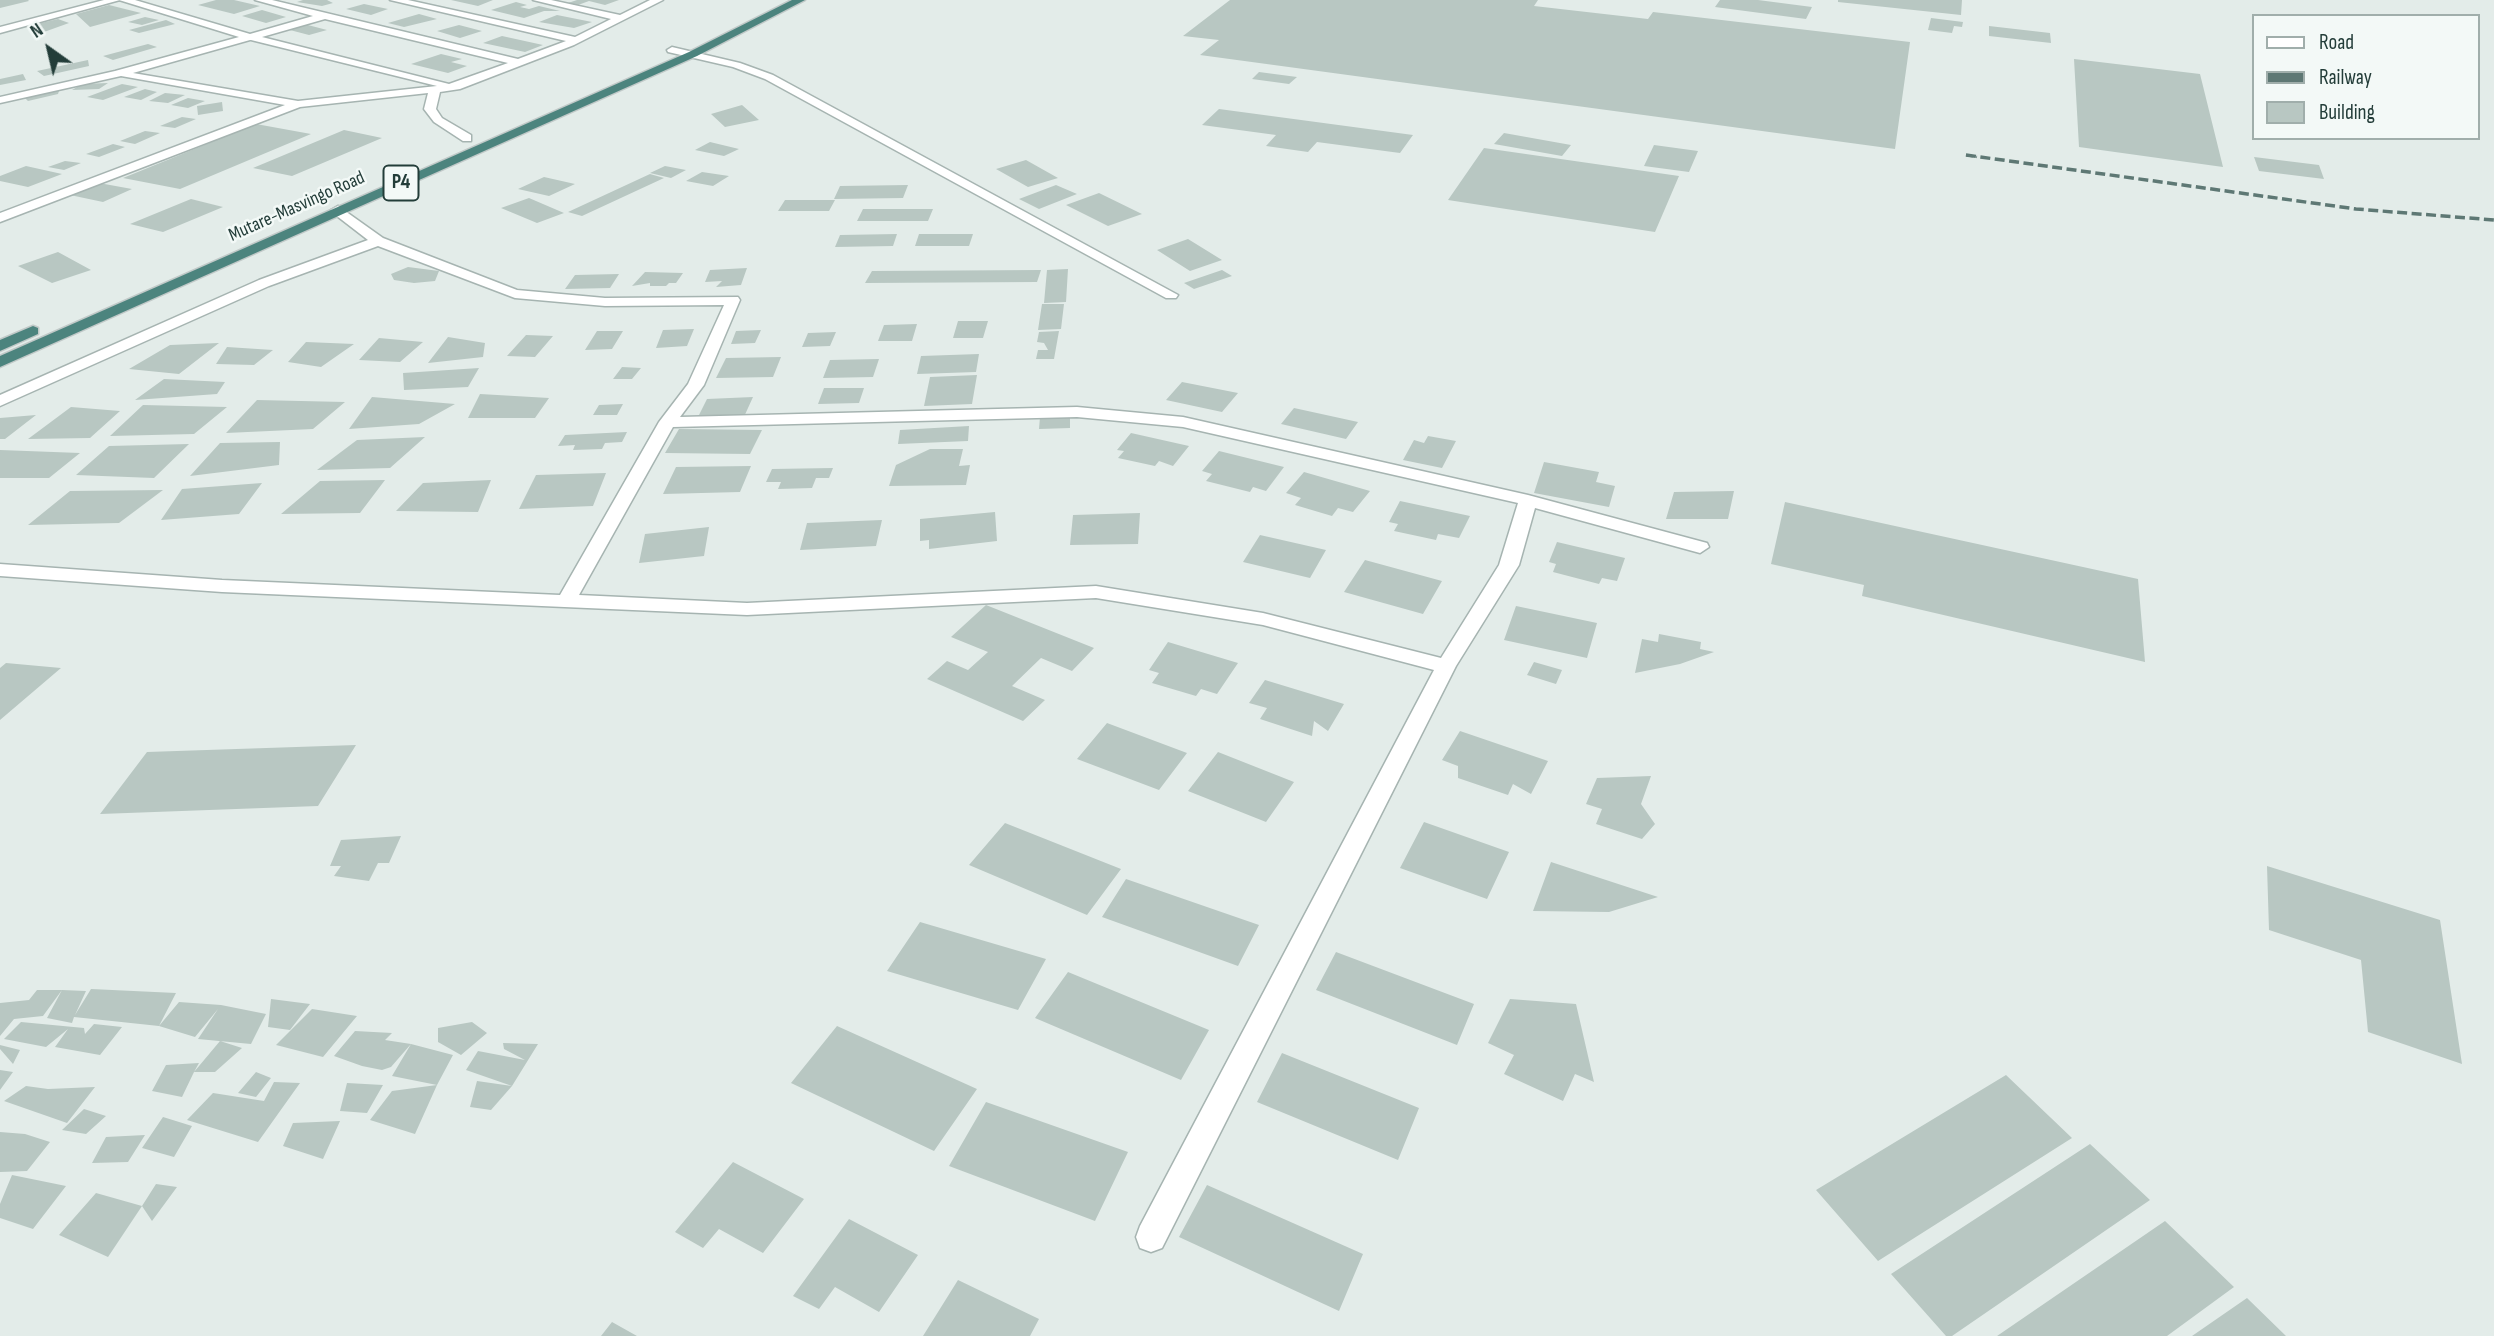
<!DOCTYPE html>
<style>
body{margin:0}
#map{position:relative;width:2494px;height:1336px;overflow:hidden;background:#e3ece9;font-family:"Sofia Sans Condensed",sans-serif}
canvas{display:block}
.legend{position:absolute;left:2252px;top:14px;width:228px;height:126px;box-sizing:border-box;background:#f3f9f7;border:2px solid #a0aeab;margin:0;padding:9px 12px;list-style:none;font-size:21px;color:#233d39}
.legend li{display:flex;align-items:center;gap:14px;height:35px}
.legend b{width:35px;border:2px solid #a0aeab}
.north{position:absolute;left:14px;top:14px;width:70px;height:70px;-webkit-text-stroke:5px #f3f9f7;paint-order:stroke;rotate:326deg;font-size:19px;font-weight:700;line-height:28px;text-align:center;color:#233d39}
.north::after{content:'';display:block;margin:auto;width:24px;height:32px;background:#233d39;clip-path:polygon(50% 0,100% 100%,50% 72%,0 100%)}
</style>
<div id="map">
<canvas width="2494" height="1336"></canvas>
<ul class="legend">
<li><b style="height:9px;background:#fff"></b>Road</li>
<li><b style="height:9px;background:#5e7874"></b>Railway</li>
<li><b style="height:19px;background:#b8c7c2"></b>Building</li>
</ul>
<div class="north">N</div>
</div>
<script>
const ctx = document.querySelector('canvas').getContext('2d');
ctx.lineJoin = 'round';
function fillPath(path, color) { ctx.fillStyle = color; ctx.fill(path, 'evenodd'); }
const poly = rows => new Path2D(rows.map(r => 'M' + r).join(''));
function trace(path, color, width, dash) { ctx.strokeStyle = color; ctx.lineWidth = width; ctx.lineCap = dash ? 'butt' : 'round'; ctx.setLineDash(dash || []); ctx.stroke(path); }
function drawText(font, color, halo, rows, align = 'center') {
  ctx.font = font + ' "Sofia Sans Condensed",sans-serif'; ctx.lineWidth = 5; ctx.setLineDash([]); ctx.textBaseline = 'middle'; ctx.strokeStyle = halo; ctx.fillStyle = color; for (const [text, x, y, turn = 0] of rows) {
    ctx.save(); ctx.translate(x, y); ctx.rotate((+turn || 0) * Math.PI / 180); ctx.textAlign = isNaN(turn) ? turn : align; if (halo) ctx.strokeText(text, 0, 0); ctx.fillText(text, 0, 0); ctx.restore();
  }
}
const building = poly([
 [0,0,28,0,29,1,0,8],
 [216,0,234,0,260,6,234,14,198,5],
 [303,0,327,0,333,3,322,6,297,2],
 [451,0,493,0,478,6],
 [577,0,619,0,605,5,589,1,578,5,568,3],
 [1230,0,1538,0,1534,6,1648,19,1653,12,1910,42,1895,149,1200,55,1219,40,1183,36],
 [1720,0,1758,0,1812,7,1806,19,1715,7],
 [1838,0,1962,0,1961,15,1838,2],
 [516,2,527,5,520,7,529,9,539,6,560,11,544,11,524,18,491,10],
 [364,4,388,9,371,15,346,9],
 [109,5,141,13,90,27,76,14],
 [262,10,286,17,266,23,242,16],
 [419,14,437,19,404,27,388,23],
 [557,15,592,22,574,28,539,22],
 [145,17,159,20,142,25,128,22],
 [1931,18,1963,22,1962,27,1954,26,1952,33,1928,30],
 [58,19,69,23,44,32,29,26],
 [166,20,175,24,139,33,129,30],
 [304,24,327,30,309,35,286,29],
 [459,25,482,31,460,38,437,31],
 [1989,26,2050,33,2051,43,1989,36],
 [502,36,543,45,525,52,483,43],
 [148,44,157,47,113,60,103,56],
 [441,54,462,59,451,62,467,66,448,73,411,64],
 [2074,59,2200,74,2223,167,2079,147],
 [88,60,89,66,44,76,37,71],
 [1259,72,1297,77,1289,84,1252,79],
 [23,74,26,80,0,85,0,79],
 [108,83,99,89,72,90,82,84],
 [122,84,138,87,103,100,87,97],
 [60,88,58,94,28,101,23,96],
 [145,89,157,92,141,100,124,97],
 [165,93,185,95,168,103,149,101],
 [188,98,205,101,188,108,171,105],
 [222,102,223,111,198,115,197,106],
 [742,105,759,120,725,127,711,114],
 [1219,109,1413,135,1400,153,1317,142,1308,152,1266,146,1276,135,1202,125],
 [182,117,196,119,175,128,160,126],
 [256,124,311,134,180,189,123,178],
 [344,130,382,138,292,176,253,168],
 [145,131,160,133,135,144,120,141],
 [1504,133,1571,145,1562,156,1494,144],
 [710,142,739,149,724,156,695,150],
 [113,144,125,147,99,157,86,154],
 [1654,145,1698,151,1689,172,1644,166],
 [1484,148,1679,176,1655,232,1448,200],
 [2254,157,2319,165,2324,179,2259,171],
 [1026,160,1058,178,1028,187,996,169],
 [65,161,81,163,64,170,48,167],
 [26,166,62,174,28,187,0,181,0,176],
 [665,166,686,170,671,178,650,173],
 [702,172,729,176,713,186,686,181],
 [650,174,664,178,582,216,568,212],
 [544,177,575,184,549,196,518,189],
 [99,183,132,189,103,202,70,195],
 [908,185,903,198,834,199,840,186],
 [1056,185,1077,194,1039,209,1019,199],
 [1099,193,1142,214,1108,226,1066,205],
 [529,198,564,213,537,223,501,208],
 [191,199,223,207,163,232,130,224],
 [785,200,835,200,829,211,778,211],
 [863,209,933,209,928,221,857,221],
 [897,234,893,246,835,247,840,235],
 [919,234,973,234,969,246,915,246],
 [1188,239,1222,260,1190,271,1157,250],
 [58,252,91,270,52,283,18,266],
 [408,267,439,271,435,281,414,283,394,280,391,274],
 [747,268,741,285,716,287,722,281,705,282,710,270],
 [1068,269,1066,302,1044,303,1047,270],
 [1041,270,1037,282,865,283,872,271],
 [1222,270,1232,276,1194,289,1184,283],
 [645,272,683,273,676,283,669,283,666,286,650,286,650,283,632,286],
 [619,274,610,288,565,289,575,275],
 [1042,304,1064,304,1061,329,1038,330],
 [958,321,988,321,983,338,953,338],
 [917,324,912,341,878,341,884,325],
 [694,329,687,346,656,348,663,330],
 [761,330,755,343,731,344,736,331],
 [597,331,623,331,612,349,585,350],
 [1059,331,1054,359,1036,359,1038,350,1048,350,1044,343,1037,342,1039,332],
 [836,332,830,346,802,347,808,333],
 [526,335,553,336,535,357,507,356],
 [448,337,485,343,483,357,428,363],
 [379,338,423,342,400,362,359,360],
 [306,342,354,344,321,367,288,362],
 [219,343,179,374,129,369,170,345],
 [227,347,273,350,254,365,216,364],
 [979,354,976,372,917,374,921,356],
 [781,357,773,377,716,378,726,358],
 [879,359,873,377,823,378,830,360],
 [622,367,641,368,632,379,613,379],
 [479,368,468,387,404,390,403,373],
 [977,375,972,404,924,406,930,377],
 [164,379,225,382,217,394,135,400],
 [1182,382,1238,393,1222,412,1166,400],
 [824,388,864,388,859,403,818,404],
 [480,394,549,398,535,418,468,418],
 [372,397,455,404,419,424,349,429],
 [753,397,743,419,696,421,707,399],
 [257,400,345,402,313,429,226,433],
 [623,404,617,415,593,415,599,405],
 [143,405,227,407,194,434,110,436],
 [71,407,120,411,90,438,28,439],
 [1294,408,1358,422,1346,439,1281,424],
 [36,415,5,439,0,439,0,418],
 [1070,415,1070,428,1039,429,1040,417],
 [969,426,968,441,898,444,900,430],
 [679,429,762,430,750,454,665,453],
 [627,432,622,442,605,443,602,449,573,450,575,445,558,446,565,435],
 [1131,433,1189,446,1173,466,1159,461,1155,466,1118,458,1124,451,1117,450],
 [1428,436,1456,441,1442,468,1403,460,1414,440,1424,443],
 [425,437,390,468,317,470,357,440],
 [280,442,279,465,190,476,220,443],
 [189,444,154,478,76,475,109,446],
 [930,449,963,449,959,466,970,465,966,485,889,486,896,465],
 [0,450,80,453,49,478,0,478],
 [1219,451,1284,467,1266,491,1253,487,1250,492,1206,481,1212,474,1202,471],
 [1544,462,1599,472,1596,482,1615,486,1609,507,1534,493],
 [751,466,740,492,663,494,676,467],
 [833,468,829,478,816,478,812,488,778,489,781,482,766,482,772,469],
 [1304,472,1370,491,1353,512,1338,508,1332,516,1295,505,1301,498,1286,493],
 [606,473,593,506,519,509,536,475],
 [385,480,360,513,281,514,320,481],
 [491,480,478,512,396,511,423,483],
 [262,483,239,514,161,520,182,489],
 [163,490,119,523,28,525,70,491],
 [1734,491,1728,519,1666,519,1674,492],
 [1400,501,1470,516,1459,538,1438,534,1436,540,1394,531,1398,524,1389,522],
 [1785,502,2138,579,2145,662,1862,596,1864,585,1771,564],
 [995,512,997,541,929,549,929,540,920,541,920,519],
 [1140,513,1138,544,1070,545,1073,515],
 [882,520,876,546,800,550,807,523],
 [709,527,704,556,639,563,645,534],
 [1260,535,1326,550,1310,578,1243,562],
 [1557,542,1625,558,1617,581,1602,578,1599,584,1553,572,1556,564,1549,562],
 [1365,560,1442,581,1423,614,1344,592],
 [986,605,1094,648,1072,671,1041,658,1012,686,1045,700,1023,721,927,679,947,661,968,670,988,652,951,637],
 [1516,606,1597,623,1587,658,1504,640],
 [1659,634,1701,642,1700,649,1714,652,1680,664,1635,673,1642,639,1658,642],
 [1168,642,1238,663,1217,694,1201,689,1196,696,1152,683,1159,673,1149,670],
 [1534,662,1562,670,1556,684,1527,675],
 [6,663,61,668,0,720,0,668],
 [1265,680,1344,704,1328,731,1314,721,1312,736,1260,719,1267,708,1249,703],
 [1107,723,1187,753,1159,790,1077,759],
 [1460,731,1548,761,1531,794,1513,784,1508,795,1458,778,1458,766,1442,760],
 [356,745,318,806,100,814,147,752],
 [1218,752,1294,782,1266,822,1188,791],
 [1651,776,1641,804,1655,824,1642,839,1596,824,1602,809,1586,804,1597,778],
 [1424,822,1509,852,1487,899,1400,868],
 [1005,823,1121,869,1087,915,969,865],
 [401,836,389,863,378,863,369,881,334,876,341,866,330,866,341,840],
 [1551,862,1658,897,1609,912,1533,911],
 [2267,866,2440,920,2462,1064,2368,1032,2361,960,2269,930],
 [1126,879,1259,925,1238,966,1102,917],
 [920,922,1046,959,1018,1010,887,971],
 [1336,952,1474,1004,1457,1045,1316,990],
 [1068,972,1209,1030,1181,1080,1035,1018],
 [91,989,176,993,159,1026,74,1017,72,1023,47,1018,62,990,86,991,75,1015],
 [37,990,62,990,43,1016,14,1019,0,1036,0,1003,29,1000],
 [271,999,310,1004,290,1030,268,1027],
 [1510,999,1576,1004,1594,1082,1575,1074,1563,1101,1504,1074,1514,1055,1488,1043],
 [179,1002,221,1005,266,1014,251,1044,198,1039,218,1009,195,1037,159,1026],
 [312,1009,357,1016,323,1057,276,1045],
 [21,1022,84,1028,85,1034,94,1024,122,1027,100,1055,55,1047,68,1029,46,1047,4,1039],
 [472,1022,487,1033,461,1055,438,1042,438,1028],
 [837,1026,977,1089,934,1151,791,1083],
 [355,1031,392,1033,385,1040,411,1044,391,1067,382,1070,362,1066,334,1056],
 [220,1041,242,1048,215,1072,194,1072,182,1097,152,1091,166,1065,199,1063,194,1072],
 [503,1043,538,1044,512,1086,491,1110,470,1107,477,1081,512,1086,466,1070,478,1051,525,1060,504,1049],
 [411,1044,453,1055,437,1085,392,1076],
 [0,1045,20,1050,13,1064,0,1049],
 [1282,1053,1419,1108,1398,1160,1257,1102],
 [0,1070,13,1072,0,1090],
 [256,1072,271,1078,256,1097,238,1093],
 [2006,1075,2072,1138,1878,1261,1816,1190],
 [274,1082,300,1083,258,1142,187,1120,213,1093,264,1101],
 [347,1083,383,1085,367,1113,340,1111],
 [437,1085,415,1134,370,1120,392,1091],
 [26,1086,48,1089,95,1087,67,1123,4,1101],
 [986,1102,1128,1152,1095,1221,949,1166],
 [84,1109,106,1116,86,1134,62,1130],
 [163,1117,192,1126,174,1157,142,1148],
 [340,1121,323,1159,283,1146,293,1123],
 [0,1132,25,1134,50,1142,27,1171,0,1172],
 [145,1135,128,1162,92,1163,106,1137],
 [2090,1144,2150,1200,1952,1336,1946,1336,1891,1274],
 [733,1162,804,1199,763,1253,719,1229,703,1248,675,1232],
 [12,1175,66,1186,33,1229,0,1218,0,1204],
 [156,1184,177,1187,152,1221,142,1206,108,1257,59,1235,96,1193,142,1206],
 [1207,1185,1363,1254,1339,1311,1179,1237],
 [849,1219,918,1255,879,1312,835,1287,819,1309,793,1296],
 [2165,1221,2234,1287,2167,1336,1997,1336],
 [958,1280,1039,1319,1030,1336,923,1336],
 [2247,1298,2286,1336,2192,1336],
 [612,1322,637,1336,601,1336]
]);
const minor = poly([
 [119,0,135,0,250,34,313,16,255,0,272,0,518,59,566,41,390,0,408,0,575,37,611,19,533,0,551,0,620,15,650,0,663,0,574,45,460,89,440,92,436,109,442,118,471,135,471,141,463,141,434,122,424,109,428,93,300,107,0,222,0,213,285,105,121,76,0,103,0,97,115,71,239,37,119,0],
 [325,19,508,63,449,84,262,37,325,19],
 [250,40,251,40,437,86,298,101,133,73,250,40],
 [672,47,740,63,773,75,1178,295,1176,298,1166,298,765,79,733,67,668,52,667,50,672,47],
 [338,206,383,238,517,290,605,298,738,297,740,300,704,385,680,417,1077,407,1183,417,1528,495,1707,543,1709,547,1700,553,1535,508,1519,565,1456,666,1162,1248,1151,1252,1140,1248,1136,1237,1140,1226,1434,670,1263,625,1096,598,747,615,222,592,0,576,0,564,222,580,560,595,659,422,688,384,724,305,605,306,515,298,378,246,269,286,0,406,0,395,259,280,368,240,333,213,331,210,338,206],
 [1077,417,1183,427,1518,503,1499,565,1441,658,1263,613,1096,586,747,603,579,595,673,427,1077,417]
]);
const tertiary = poly([
 [104,0,120,0,0,33,0,27,104,0]
]);
const trunk = poly([
 [792,0,805,0,697,56,0,367,0,356,689,52,792,0],
 [33,326,38,328,38,334,0,351,0,340,33,326]
]);
const railFar1 = poly([
 [1966,155,1977,157]
]);
const rail = poly([
 [1966,155,2356,209,2494,220]
]);
const farStreetnames = [
 ["Mutare-Masvingo Road",297,207,-24]
];
const shields = [
 [401,183,35]
];
const shieldNames = [
 ["P4",401,183]
];
fillPath(building, '#b8c7c2');
trace(minor, '#a6b4b1', 3);
trace(tertiary, '#a6b4b1', 3);
trace(trunk, '#c1c9c8', 3);
fillPath(minor, '#fff');
fillPath(tertiary, '#fff');
fillPath(trunk, '#4c847e');
trace(railFar1, '#5e7874', 2.5, [7, 3.5]);
trace(rail, '#5e7874', 3.5, [10, 4.5]);
drawText('19px', '#233d39', '#f3f9f7', farStreetnames);
for (const [x, y, w] of shields) { const box = new Path2D(); box.roundRect(x - w / 2, y - 17.5, w, 35, 5); ctx.fillStyle = '#f3f9f7'; ctx.fill(box); trace(box, '#233d39', 2); }
drawText('bold 21px', '#233d39', null, shieldNames);
</script>
